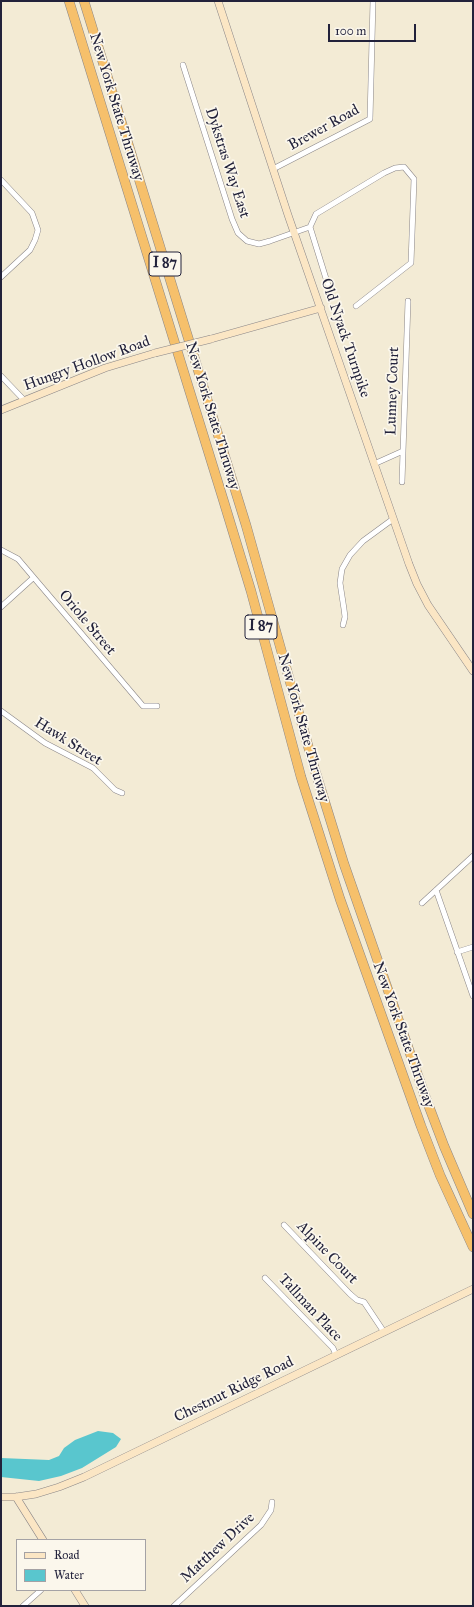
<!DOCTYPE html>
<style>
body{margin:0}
#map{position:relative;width:474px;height:1607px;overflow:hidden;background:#f3ebd5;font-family:"IM FELL Great Primer",serif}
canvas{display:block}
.frame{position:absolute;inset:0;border:2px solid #22223b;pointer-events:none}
.legend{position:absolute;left:16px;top:1539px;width:130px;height:52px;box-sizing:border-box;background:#fbf7ec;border:1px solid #a4a2a5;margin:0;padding:5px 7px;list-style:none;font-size:12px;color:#22223b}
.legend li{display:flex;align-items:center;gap:8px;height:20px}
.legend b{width:20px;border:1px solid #a4a2a5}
.scale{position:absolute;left:328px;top:24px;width:88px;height:18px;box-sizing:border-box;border:2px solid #22223b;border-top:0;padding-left:5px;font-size:12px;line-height:14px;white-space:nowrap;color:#22223b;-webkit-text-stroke:3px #fbf7ec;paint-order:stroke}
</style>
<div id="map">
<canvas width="474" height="1607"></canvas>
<div class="frame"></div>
<ul class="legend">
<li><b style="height:5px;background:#fbe6c4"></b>Road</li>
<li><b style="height:11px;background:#59c6ce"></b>Water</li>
</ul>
<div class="scale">100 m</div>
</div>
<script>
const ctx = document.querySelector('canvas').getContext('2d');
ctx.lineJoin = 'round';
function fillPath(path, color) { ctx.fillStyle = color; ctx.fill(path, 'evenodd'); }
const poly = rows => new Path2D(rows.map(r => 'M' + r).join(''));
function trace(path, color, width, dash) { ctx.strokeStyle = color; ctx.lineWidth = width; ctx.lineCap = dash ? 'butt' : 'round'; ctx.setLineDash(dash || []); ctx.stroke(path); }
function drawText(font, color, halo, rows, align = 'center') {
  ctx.font = font + ' "IM FELL Great Primer",serif'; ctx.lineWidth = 3.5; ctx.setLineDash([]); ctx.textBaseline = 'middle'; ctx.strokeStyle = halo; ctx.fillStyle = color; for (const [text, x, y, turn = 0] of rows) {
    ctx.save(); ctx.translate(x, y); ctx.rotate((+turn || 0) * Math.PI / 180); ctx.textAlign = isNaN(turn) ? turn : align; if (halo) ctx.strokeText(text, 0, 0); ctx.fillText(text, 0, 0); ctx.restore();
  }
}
const water = poly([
 [98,1431,113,1433,121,1439,116,1447,82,1468,61,1476,39,1481,1,1477,1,1458,49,1460,59,1456,64,1448,75,1440]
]);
const street = poly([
 [183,65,232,219,238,233,247,241,259,244,270,241,310,227],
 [273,169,370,119,373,1],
 [1,180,32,213,38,230,35,240,30,250,1,277],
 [328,285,310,227,316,214,384,173,395,168,404,167,414,179,411,263,356,306],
 [1,376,24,400],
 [374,464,403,451],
 [402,482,408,301],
 [1,550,18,559,143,706,157,706],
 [1,607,33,578],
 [343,625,345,617,344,609,340,583,342,569,350,555,363,541,393,519],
 [1,711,45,743,93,768,115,790,122,793],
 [436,890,473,996],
 [422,903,473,856],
 [457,952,473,947],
 [284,1225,350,1294,357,1300,364,1302,384,1332],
 [265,1278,333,1348,336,1355],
 [23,1606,41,1590],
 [174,1606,261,1525,271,1510,272,1502]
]);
const secondary = poly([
 [218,1,288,215,409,564,417,584,428,605,473,671],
 [211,339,321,308],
 [1,410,105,368,155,353],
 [1,1497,16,1497,36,1494,59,1487,84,1477,473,1289],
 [16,1497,43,1540],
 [75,1590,85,1606]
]);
const highway = poly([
 [69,1,223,499,251,591,301,777,340,899,421,1126,440,1175,473,1247],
 [84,1,246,525,314,767,344,864,425,1096,444,1146,473,1214]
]);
const secondaryBridge = poly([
 [155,353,211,339]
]);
const shields = [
 [165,264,32],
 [261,627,32]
];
const shieldNames = [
 ["I 87",165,264],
 ["I 87",261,627]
];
const streetNames = [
 ["New York State Thruway",116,107,73],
 ["Brewer Road",324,128,-29],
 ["Dykstras Way East",227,163,72],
 ["Old Nyack Turnpike",345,338,71],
 ["Hungry Hollow Road",87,364,-20],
 ["Lunney Court",393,391,-88],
 ["New York State Thruway",212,416,73],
 ["Oriole Street",87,623,50],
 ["New York State Thruway",303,728,74],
 ["Hawk Street",68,742,32],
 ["New York State Thruway",403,1035,70],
 ["Alpine Court",327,1253,46],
 ["Tallman Place",310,1308,47],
 ["Chestnut Ridge Road",234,1390,-26],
 ["Matthew Drive",218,1548,-43]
];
fillPath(water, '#59c6ce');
trace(street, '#8a8688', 6);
trace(secondary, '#8a8688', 8);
trace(highway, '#8a8688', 10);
trace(street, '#fff', 5);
trace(secondary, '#fbe6c4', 7);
trace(highway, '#f6c06b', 9);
trace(secondaryBridge, '#8a8688', 8, []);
trace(secondaryBridge, '#fbe6c4', 7);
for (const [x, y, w] of shields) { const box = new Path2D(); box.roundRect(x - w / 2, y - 12, w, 24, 3); ctx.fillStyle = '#fbf7ec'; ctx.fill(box); trace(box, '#22223b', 1); }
drawText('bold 14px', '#22223b', null, shieldNames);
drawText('15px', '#22223b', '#fbf7ec', streetNames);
</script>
